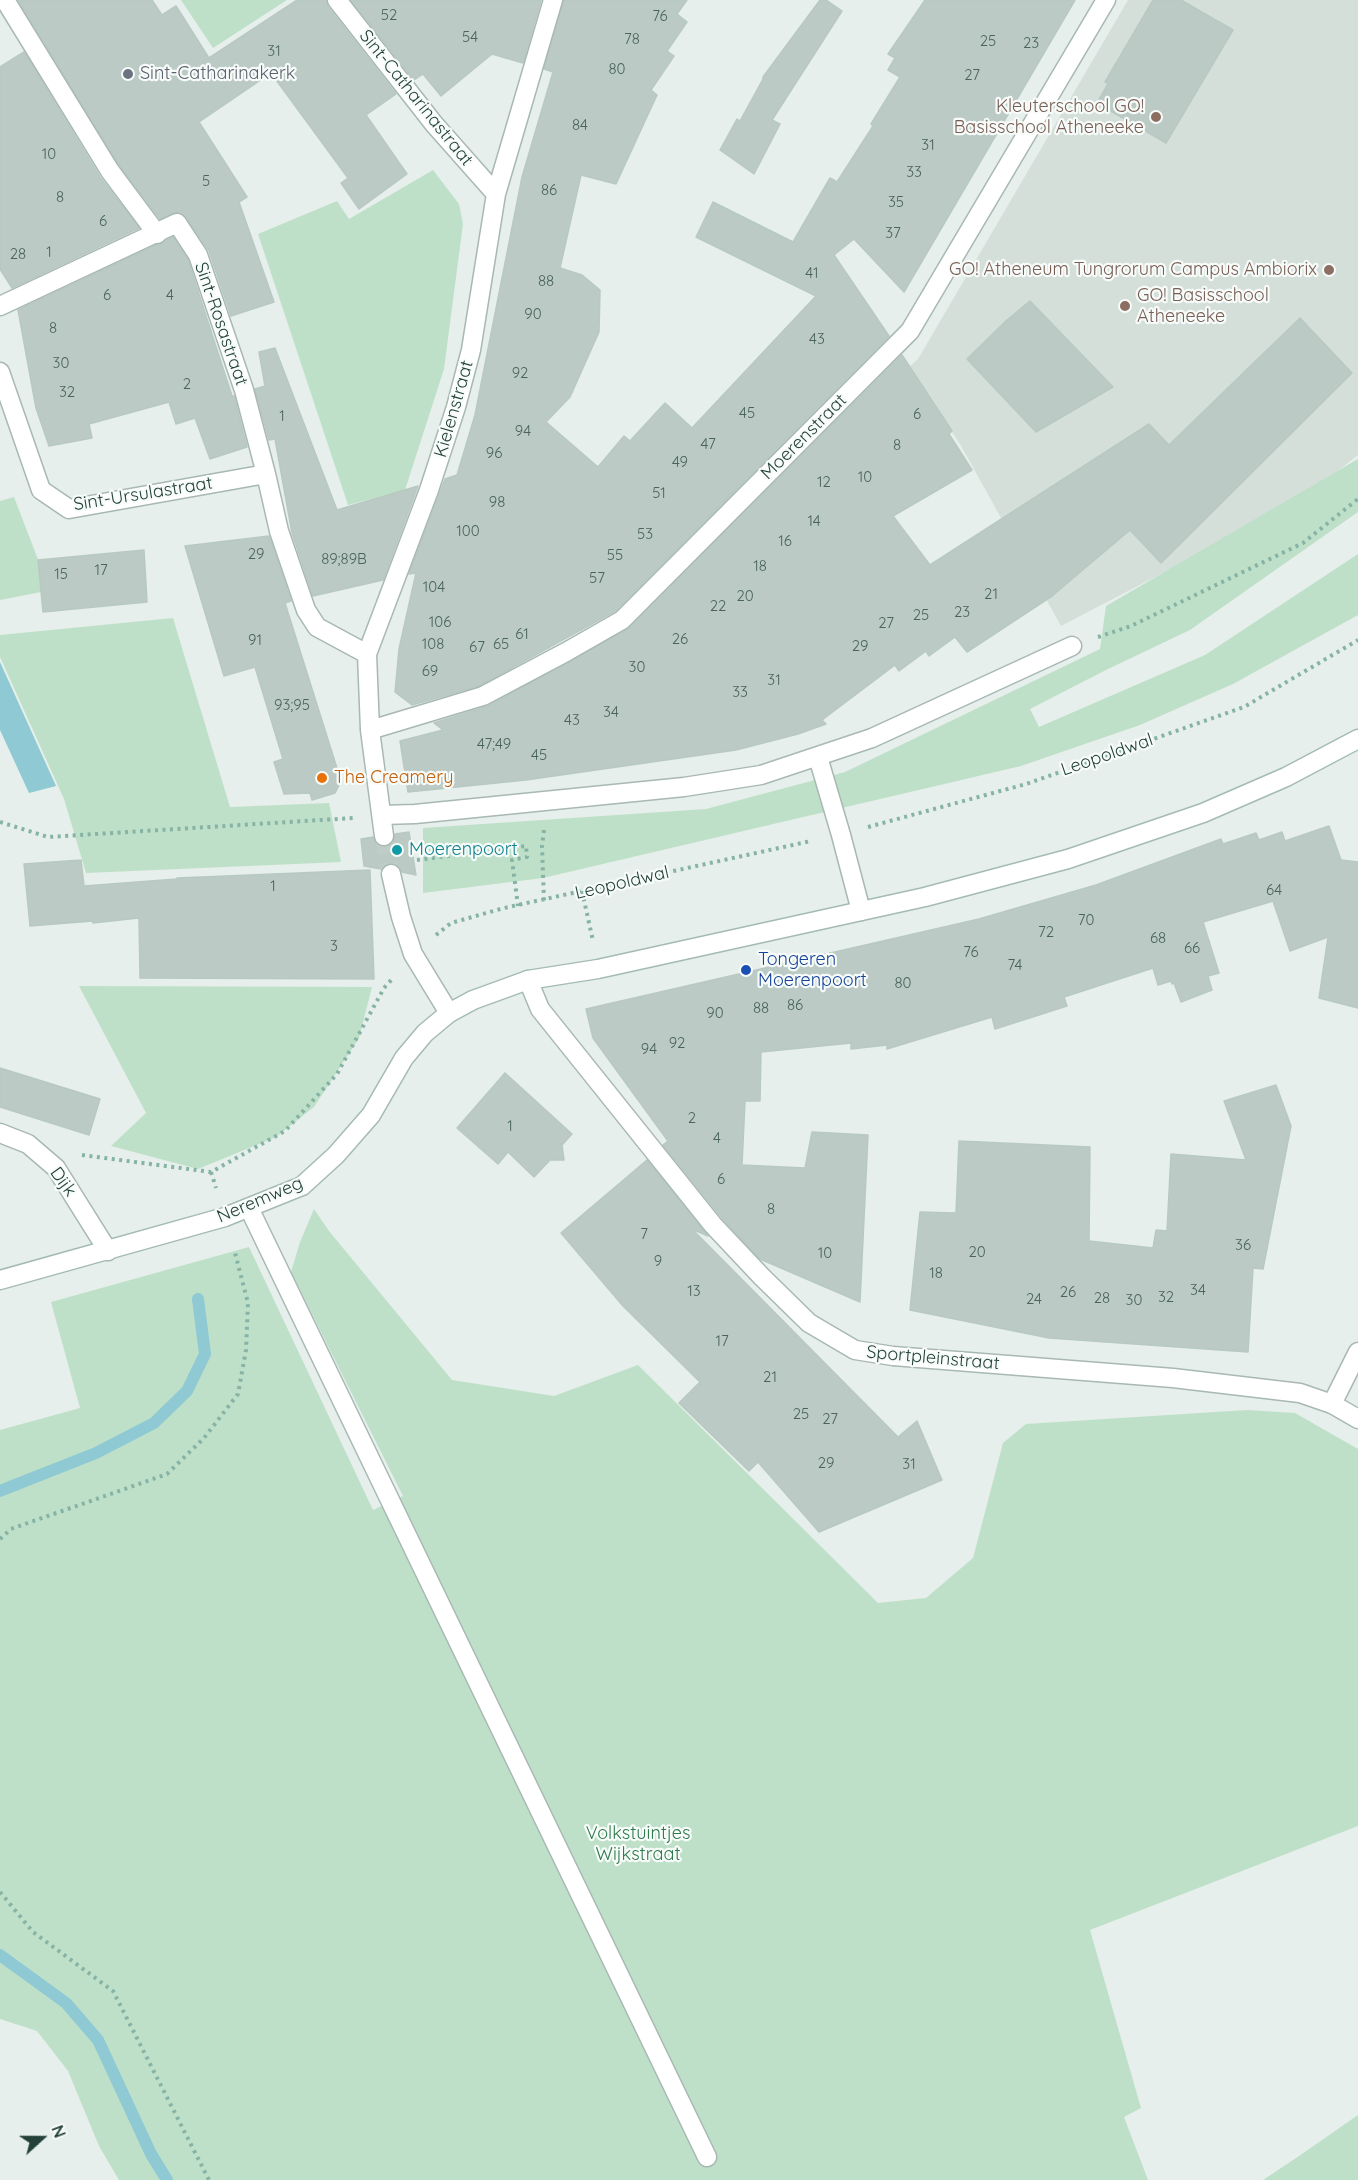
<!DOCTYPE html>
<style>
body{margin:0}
#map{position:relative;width:1358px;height:2180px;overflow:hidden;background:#e6efeb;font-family:Quicksand,sans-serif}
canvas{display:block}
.north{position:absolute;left:12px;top:2108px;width:60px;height:60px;-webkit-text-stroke:4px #f7fbf9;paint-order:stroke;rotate:69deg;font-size:16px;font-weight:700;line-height:24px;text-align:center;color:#24423a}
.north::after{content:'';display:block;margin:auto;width:21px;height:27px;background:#24423a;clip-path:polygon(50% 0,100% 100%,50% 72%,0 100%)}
</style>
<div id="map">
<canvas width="1358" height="2180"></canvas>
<div class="north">N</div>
</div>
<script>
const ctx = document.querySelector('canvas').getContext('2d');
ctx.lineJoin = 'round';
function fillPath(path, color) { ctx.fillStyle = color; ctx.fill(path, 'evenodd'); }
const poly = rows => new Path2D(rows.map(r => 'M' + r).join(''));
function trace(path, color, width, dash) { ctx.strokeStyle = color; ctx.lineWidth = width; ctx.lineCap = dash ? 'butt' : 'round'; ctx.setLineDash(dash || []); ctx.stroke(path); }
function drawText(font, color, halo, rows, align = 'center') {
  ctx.font = font + ' Quicksand,sans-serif'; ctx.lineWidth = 4.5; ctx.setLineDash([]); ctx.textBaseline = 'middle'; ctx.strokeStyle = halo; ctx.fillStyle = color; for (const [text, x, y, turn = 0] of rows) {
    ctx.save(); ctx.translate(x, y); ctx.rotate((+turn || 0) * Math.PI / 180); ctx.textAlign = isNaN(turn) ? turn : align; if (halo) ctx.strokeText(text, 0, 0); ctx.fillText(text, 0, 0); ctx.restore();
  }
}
const built = poly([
 [1128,0,1358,0,1358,455,1299,502,1061,626,960,444,909,367,918,359]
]);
const green = poly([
 [181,0,287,0,213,48],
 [433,170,459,204,463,224,444,369,405,490,348,505,258,234,337,201,349,219],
 [1358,459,1358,512,1190,630,1106,670,1030,709,1039,727,1205,655,1358,554,1358,615,1233,684,1140,725,1021,766,543,878,423,893,423,828,706,809,845,772,1100,649,1106,606],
 [14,497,39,562,41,592,0,600,0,501],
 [173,618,230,807,329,803,341,862,86,873,64,799,0,657,0,635],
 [79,986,372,987,359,1038,314,1107,276,1137,198,1169,111,1146,146,1113],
 [314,1209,329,1231,452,1380,554,1396,638,1365,878,1603,926,1598,973,1558,1003,1443,1026,1424,1247,1410,1295,1413,1358,1449,1358,1826,1090,1930,1141,2108,1124,2117,1148,2180,119,2180,99,2146,68,2071,37,2031,0,2019,0,1430,80,1408,51,1302,249,1247,373,1510,403,1496,291,1272,300,1242],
 [1358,2115,1358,2180,1263,2180,1299,2156]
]);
const water = poly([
 [0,662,56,786,29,793,0,730]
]);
const stream = poly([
 [0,1491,96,1453,154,1423,187,1391,205,1354,198,1299],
 [0,1955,66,2003,98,2040,151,2154,167,2180]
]);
const building = poly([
 [18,0,152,0,162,15,176,6,209,58,297,0,326,0,328,7,396,94,366,115,407,174,359,209,341,183,348,178,271,73,199,122,247,197,239,202,274,302,231,316,209,251,186,217,177,212,160,219,119,165,18,0],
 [351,0,541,0,523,63,492,54,441,96,423,74,414,80,351,0],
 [564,0,687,0,677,14,687,22,667,51,674,56,651,90,657,95,616,184,581,175,560,268,582,275,600,290,599,332,570,397,546,422,598,467,624,436,630,441,665,403,692,428,816,296,696,237,713,202,793,242,830,178,837,182,873,126,871,124,900,77,888,70,895,58,888,54,925,0,1075,0,904,292,854,239,834,255,889,336,615,611,479,686,412,705,395,692,399,649,416,573,409,574,445,479,457,475,475,415,522,177,553,72,544,69,564,0],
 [820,0,826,0,842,11,772,120,780,124,754,174,720,150,737,119,740,121,763,79,763,77,820,0],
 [1153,0,1181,0,1233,30,1166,143,1097,103,1108,84,1105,82,1153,0],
 [24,52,100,177,139,228,12,288,0,269,0,67,24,52],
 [173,237,188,260,232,396,234,396,247,447,210,459,195,418,176,424,169,402,89,424,92,438,49,446,36,408,18,310,173,237],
 [1030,301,1113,387,1036,432,967,359,1007,320,1030,301],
 [1300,318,1352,373,1161,563,1130,530,1052,596,967,652,955,637,929,656,926,651,899,671,895,665,822,720,826,724,798,734,736,750,526,780,408,792,400,741,443,730,434,723,488,706,630,628,902,355,952,431,949,434,972,470,893,516,930,565,1149,424,1169,445,1300,318],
 [275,348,337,510,418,486,383,580,313,596,292,533,275,439,269,440,255,389,265,386,259,352,275,348],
 [269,536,291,601,285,603,341,781,335,793,312,800,310,793,284,794,274,762,283,759,255,667,224,676,185,546,269,536],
 [144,550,147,602,43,612,38,560,144,550],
 [1329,826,1341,860,1358,862,1358,1008,1319,998,1328,937,1290,951,1273,901,1203,922,1219,973,1208,976,1212,990,1181,1002,1174,983,1172,984,1171,981,1158,985,1153,968,1064,997,1067,1006,995,1029,992,1017,887,1049,887,1045,851,1049,851,1043,761,1052,760,1101,745,1101,742,1165,805,1168,812,1132,868,1135,860,1302,760,1259,722,1218,663,1145,668,1141,593,1038,586,1009,979,919,1096,885,1221,839,1223,844,1256,833,1259,840,1282,832,1285,841,1329,826],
 [409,832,416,875,402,872,400,867,394,863,388,863,381,869,364,866,361,839,373,837,379,846,386,847,394,841,395,834,409,832],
 [81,860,84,886,177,879,177,878,370,870,374,979,140,978,139,918,93,923,93,921,30,926,24,864,81,860],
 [0,1068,100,1099,89,1135,0,1107,0,1068],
 [505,1073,572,1134,562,1145,564,1160,550,1160,534,1177,508,1152,498,1164,457,1128,505,1073],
 [1276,1085,1291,1126,1263,1269,1253,1268,1248,1352,1049,1338,910,1310,920,1212,956,1213,959,1141,1090,1147,1089,1241,1153,1248,1156,1230,1167,1231,1171,1154,1246,1160,1224,1101,1276,1085],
 [647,1160,708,1236,692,1229,898,1437,917,1421,942,1480,819,1532,758,1462,749,1471,679,1403,700,1382,623,1306,561,1233,647,1160]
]);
const streetTunnel = poly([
 [384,836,391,874]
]);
const path = poly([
 [1098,637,1131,626,1303,543,1358,499],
 [0,822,48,837,353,818],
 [868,827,1026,784,1244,707,1358,640],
 [544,830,542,846,544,901],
 [417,860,526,846,527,857,512,860,518,906],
 [582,891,593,941],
 [436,935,451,923,504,908,811,841],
 [82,1155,211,1172,285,1131,337,1074,384,988,393,978],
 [211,1172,216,1188],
 [0,1539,11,1529,167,1474,204,1438,238,1394,246,1350,248,1303,235,1253],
 [0,1892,33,1932,113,1991,209,2180]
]);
const lane = poly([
 [249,1208,707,2157],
 [1332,1404,1358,1352]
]);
const street = poly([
 [5,0,110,171,157,234],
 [337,0,434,124,496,194],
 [0,306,177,223,198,255,244,390,266,474,279,531,306,610,317,627,367,654],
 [0,372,41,490,69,509,266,474],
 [370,730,483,696,566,652,622,620,910,331,1106,0],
 [818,757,841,835,861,911],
 [382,815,415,814,684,787,761,775,872,738,1072,646],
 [384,836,370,730,367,654,429,490,456,407,471,350,496,194,553,0],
 [391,874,401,917,413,954,449,1013],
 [528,980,540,1009,713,1225,762,1277,809,1323,855,1350,893,1356,1173,1378,1300,1393,1332,1404,1358,1419],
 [0,1133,28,1144,56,1168,108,1251]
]);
const secondary = poly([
 [0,1280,225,1217,302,1186,336,1155,371,1115,404,1058,425,1033,449,1013,473,1000,528,980,598,969,925,897,1068,859,1203,813,1286,777,1358,739]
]);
const markers = [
 [128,74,6,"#6b7280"],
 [1156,117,6,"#8d6e63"],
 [1329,270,6,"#8d6e63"],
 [1125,306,6,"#8d6e63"],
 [322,778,6,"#e8710a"],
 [397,850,6,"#0f9aa8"],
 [746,970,6,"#1a4fb4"]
];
const numberNames = [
 ["52",389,15],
 ["76",660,16],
 ["54",470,37],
 ["78",632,39],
 ["25",988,41],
 ["23",1031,43],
 ["31",274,51],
 ["80",617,69],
 ["27",972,75],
 ["84",580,125],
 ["31",928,145],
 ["10",49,154],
 ["33",914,172],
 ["5",206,181],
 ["86",549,190],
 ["8",60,197],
 ["35",896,202],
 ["6",103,221],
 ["37",893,233],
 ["1",49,252],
 ["28",18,254],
 ["41",812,273],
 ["88",546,281],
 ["6",107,295],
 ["4",170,295],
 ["90",533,314],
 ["8",53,328],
 ["43",817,339],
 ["30",61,363],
 ["92",520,373],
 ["2",187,384],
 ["32",67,392],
 ["45",747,413],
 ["6",917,414],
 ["1",282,416],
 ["94",523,431],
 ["47",708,444],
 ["8",897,445],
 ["96",494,453],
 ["49",680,462],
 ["10",865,477],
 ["12",824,482],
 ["51",659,493],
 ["98",497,502],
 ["14",814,521],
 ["100",468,531],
 ["53",645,534],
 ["16",785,541],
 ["29",256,554],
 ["55",615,555],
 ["89;89B",344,559],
 ["18",760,566],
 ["17",101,570],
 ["15",61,574],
 ["57",597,578],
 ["104",434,587],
 ["21",991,594],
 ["20",745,596],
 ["22",718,606],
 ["23",962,612],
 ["25",921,615],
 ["106",440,622],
 ["27",886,623],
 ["61",522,634],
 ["26",680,639],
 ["91",255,640],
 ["108",433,644],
 ["65",501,644],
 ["29",860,646],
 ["67",477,647],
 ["30",637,667],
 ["69",430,671],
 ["31",774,680],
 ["33",740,692],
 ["93;95",292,705],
 ["34",611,712],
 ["43",572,720],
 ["47;49",494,744],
 ["45",539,755],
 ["1",273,886],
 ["64",1274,890],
 ["70",1086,920],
 ["72",1046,932],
 ["68",1158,938],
 ["3",334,946],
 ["66",1192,948],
 ["76",971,952],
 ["74",1015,965],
 ["80",903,983],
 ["86",795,1005],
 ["88",761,1008],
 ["90",715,1013],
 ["92",677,1043],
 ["94",649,1049],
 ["2",692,1118],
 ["1",510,1126],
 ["4",717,1138],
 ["6",721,1179],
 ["8",771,1209],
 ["7",644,1234],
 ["36",1243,1245],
 ["20",977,1252],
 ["10",825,1253],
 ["9",658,1261],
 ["18",936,1273],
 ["34",1198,1290],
 ["13",694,1291],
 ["26",1068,1292],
 ["32",1166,1297],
 ["28",1102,1298],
 ["24",1034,1299],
 ["30",1134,1300],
 ["17",722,1341],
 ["21",770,1377],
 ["25",801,1414],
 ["27",830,1419],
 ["29",826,1463],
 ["31",909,1464]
];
const worshipNames = [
 ["Sint-Catharinakerk",140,74]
];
const streetNames = [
 ["Sint-Catharinastraat",416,98,51],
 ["Sint-Rosastraat",221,324,71],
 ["Kielenstraat",454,409,-74],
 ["Moerenstraat",804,437,-45],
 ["Sint-Ursulastraat",143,494,-9],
 ["Leopoldwal",1107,755,-19],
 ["Leopoldwal",622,883,-13],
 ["Dijk",63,1182,54],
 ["Neremweg",260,1200,-23],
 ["Sportpleinstraat",933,1358,5]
];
const educationNames = [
 ["Kleuterschool GO!",1144,107],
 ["Basisschool Atheneeke",1144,128],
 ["GO! Atheneum Tungrorum Campus Ambiorix",1317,270],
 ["GO! Basisschool",1137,296,"left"],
 ["Atheneeke",1137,317,"left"]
];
const foodNames = [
 ["The Creamery",334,778]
];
const cultureNames = [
 ["Moerenpoort",409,850]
];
const transitNames = [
 ["Tongeren",758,960],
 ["Moerenpoort",758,981]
];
const parkNames = [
 ["Volkstuintjes",638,1834],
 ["Wijkstraat",638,1855]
];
fillPath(built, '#d4dfda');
fillPath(green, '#bfe0c8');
fillPath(water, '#8ec9d4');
trace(stream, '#8ec9d4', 12);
fillPath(building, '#bbcac4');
trace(building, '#b8c9c2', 1.5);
trace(streetTunnel, '#bfccc8', 18, [18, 9]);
trace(lane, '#a8b8b2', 21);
trace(street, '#a8b8b2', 21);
trace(secondary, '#a4bbb3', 21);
trace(path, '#86b3a5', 4, [3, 4.5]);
trace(lane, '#fff', 18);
trace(street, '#fff', 18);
trace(secondary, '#fff', 18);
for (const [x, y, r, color] of markers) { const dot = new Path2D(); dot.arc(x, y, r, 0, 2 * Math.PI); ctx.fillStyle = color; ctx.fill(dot); trace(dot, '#f7fbf9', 2); }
drawText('15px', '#4a645c', null, numberNames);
drawText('18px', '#5b616d', '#f7fbf9', worshipNames, 'left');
drawText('18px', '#24423a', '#f7fbf9', streetNames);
drawText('18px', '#785e54', '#f7fbf9', educationNames, 'right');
drawText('18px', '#c56008', '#f7fbf9', foodNames, 'left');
drawText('18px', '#0d838f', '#f7fbf9', cultureNames, 'left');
drawText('18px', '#164399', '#f7fbf9', transitNames, 'left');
drawText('18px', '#2d7a4b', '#f7fbf9', parkNames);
</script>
